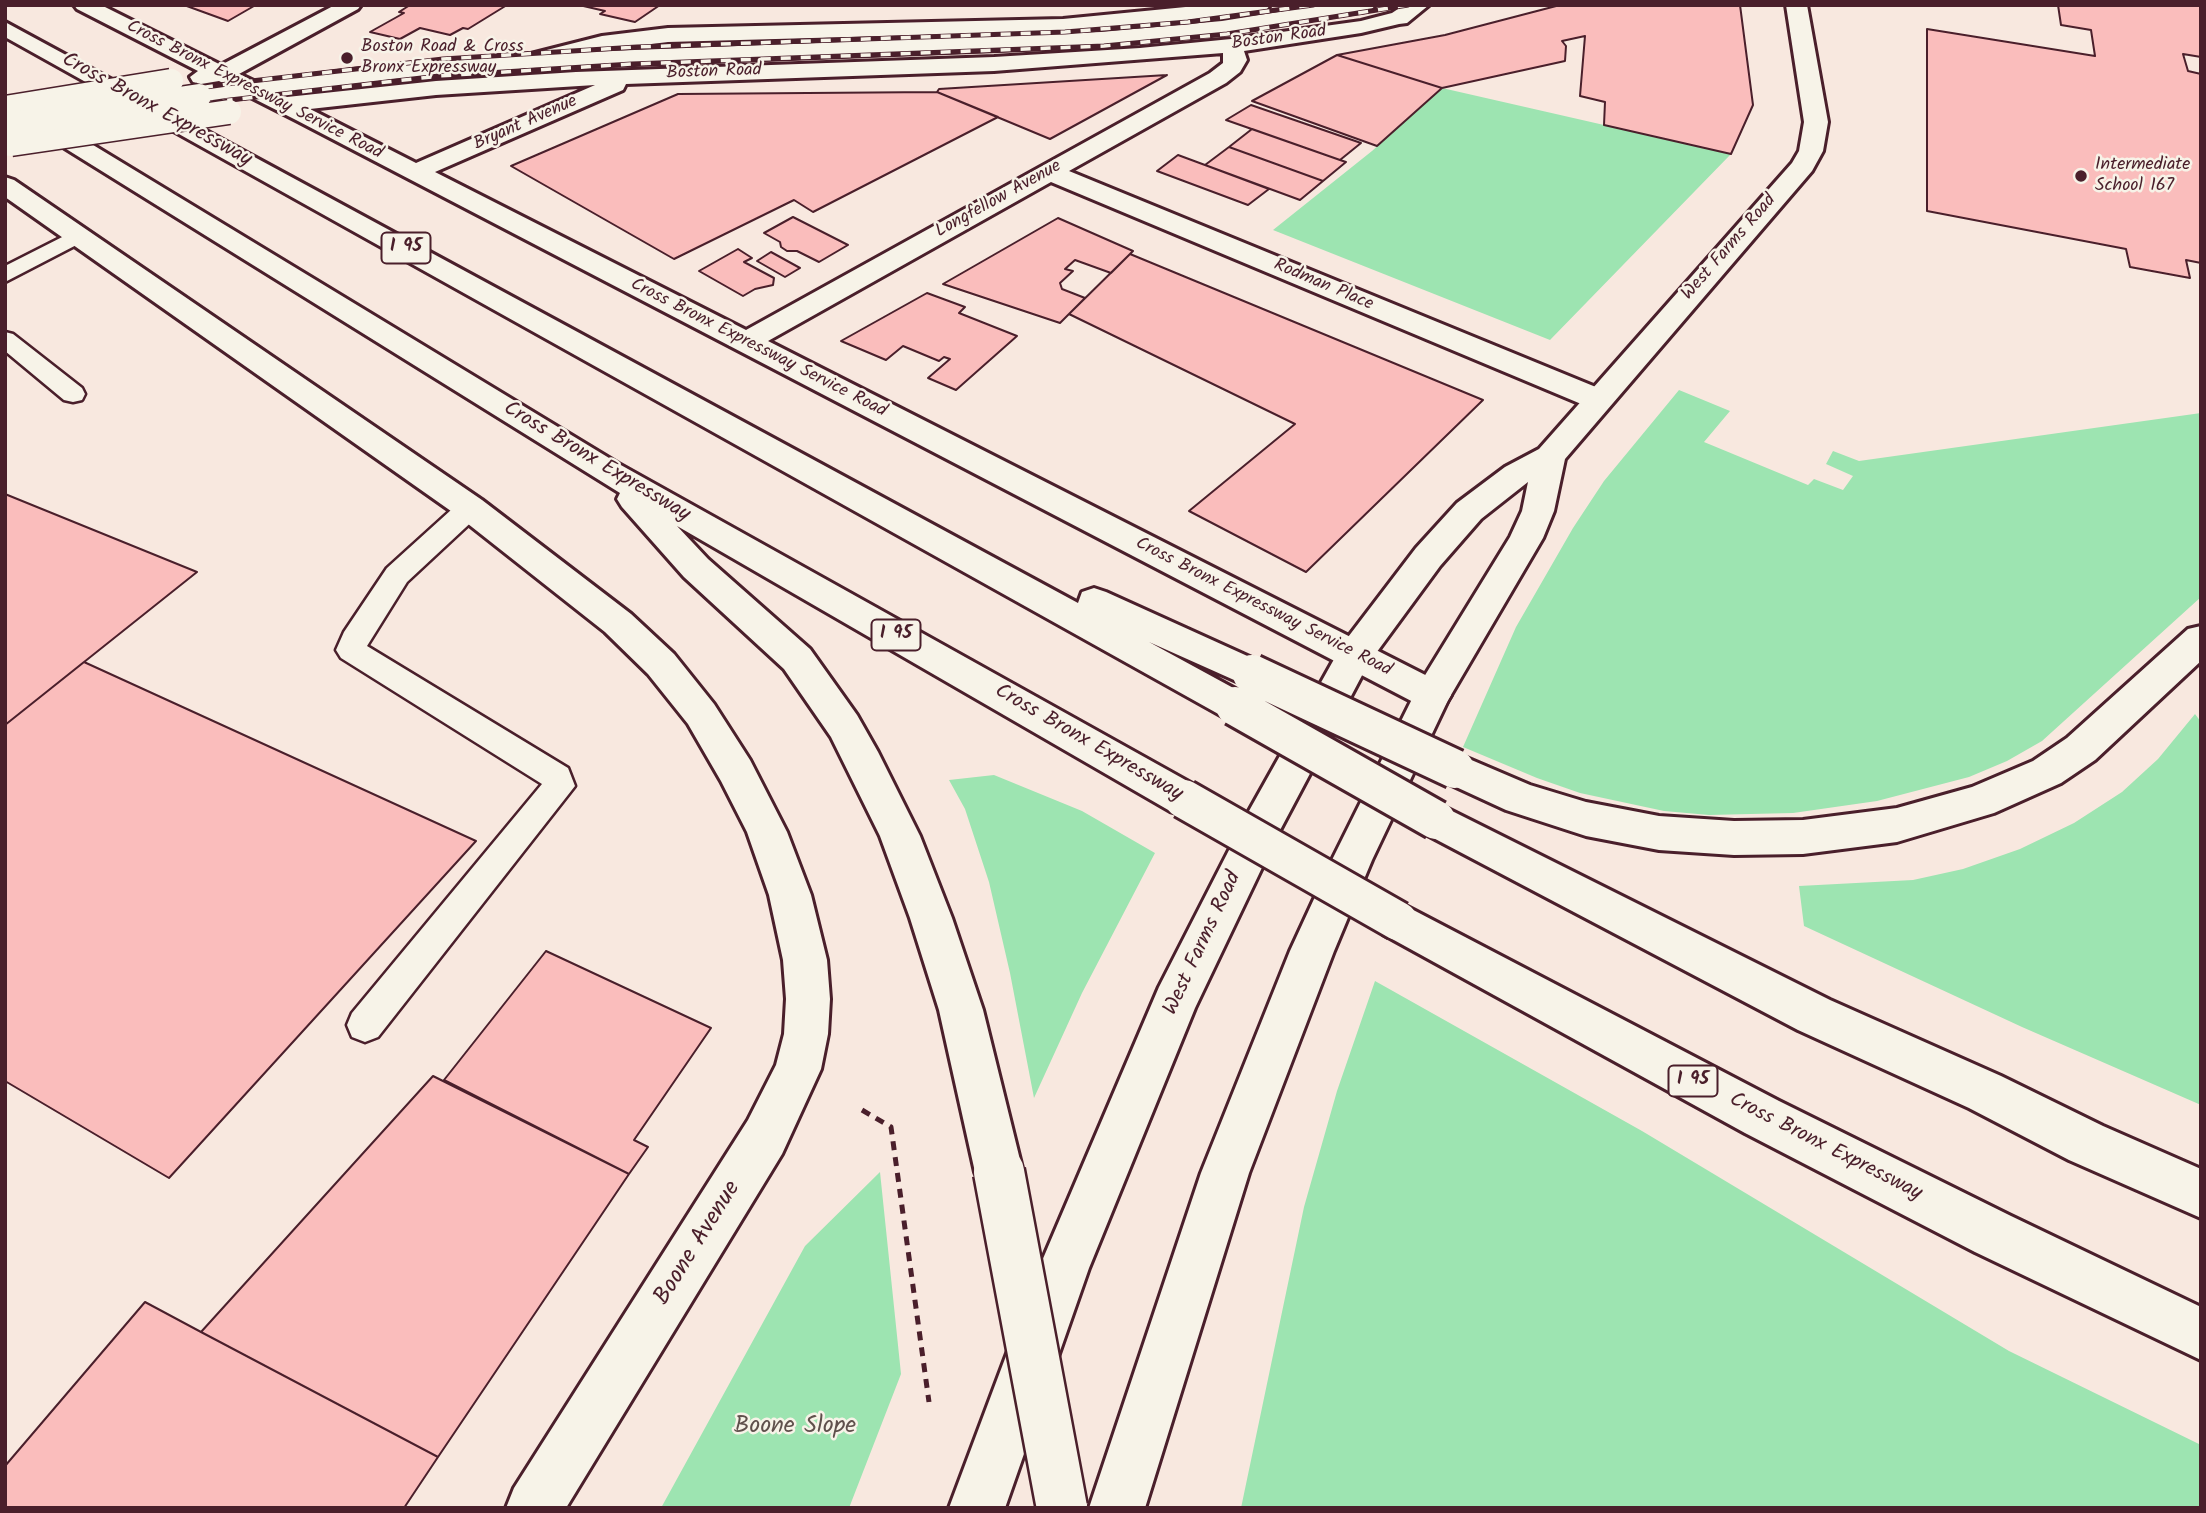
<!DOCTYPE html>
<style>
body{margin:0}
#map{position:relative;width:2206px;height:1513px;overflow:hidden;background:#f8e8df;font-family:Kalam,sans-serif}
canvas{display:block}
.frame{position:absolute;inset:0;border:7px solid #4a1f2b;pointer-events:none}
</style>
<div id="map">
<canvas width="2206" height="1513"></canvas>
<div class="frame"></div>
</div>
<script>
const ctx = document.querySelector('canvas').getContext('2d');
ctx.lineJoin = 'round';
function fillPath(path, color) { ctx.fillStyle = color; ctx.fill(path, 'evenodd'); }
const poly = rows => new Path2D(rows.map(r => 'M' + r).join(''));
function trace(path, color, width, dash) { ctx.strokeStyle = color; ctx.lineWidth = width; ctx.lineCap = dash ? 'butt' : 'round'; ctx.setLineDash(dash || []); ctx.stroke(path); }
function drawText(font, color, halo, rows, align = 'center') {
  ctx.font = font + ' Kalam,sans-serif'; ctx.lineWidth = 5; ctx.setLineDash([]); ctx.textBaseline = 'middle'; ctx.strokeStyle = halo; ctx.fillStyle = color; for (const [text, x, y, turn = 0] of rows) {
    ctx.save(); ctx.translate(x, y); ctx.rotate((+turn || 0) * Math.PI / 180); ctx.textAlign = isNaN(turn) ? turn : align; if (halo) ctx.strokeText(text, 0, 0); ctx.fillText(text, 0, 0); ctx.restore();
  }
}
const green = poly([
 [1442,88,1731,154,1550,340,1273,230,1372,151],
 [1679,390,1730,411,1704,442,1808,485,1814,479,1843,490,1853,476,1826,464,1833,451,1859,461,2201,413,2201,597,2042,741,2007,761,1969,777,1877,801,1793,813,1709,815,1664,811,1580,793,1537,778,1463,747,1516,627,1573,528,1604,481],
 [2195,714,2201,722,2201,1105,2022,1027,1804,926,1799,886,1913,880,1963,869,2020,849,2074,823,2122,792,2158,759],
 [994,775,1082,811,1155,853,1082,993,1034,1098,1010,973,989,882,965,809,949,780],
 [1375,981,1642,1131,2009,1351,2201,1445,2201,1508,1241,1508,1304,1207,1337,1091],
 [880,1172,901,1374,849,1508,661,1508,805,1246]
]);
const building = poly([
 [184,5,251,5,254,6,228,21,184,5],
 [410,5,507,5,468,29,463,28,450,35,420,28,400,39,370,32,404,13,399,12,410,5],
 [579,5,660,5,635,22,600,14,605,11,579,5],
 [1560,5,1740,5,1753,105,1731,154,1604,125,1605,102,1580,96,1585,36,1562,41,1566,46,1565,61,1442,88,1337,55,1445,35,1560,5],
 [2058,5,2201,5,2201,57,2183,54,2188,71,2201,74,2201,263,2186,260,2190,278,2130,267,2126,249,1927,211,1927,29,2095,56,2091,30,2061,25,2058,5],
 [1337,55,1442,88,1377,146,1252,101,1337,55],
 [1167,75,1050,139,937,92,939,89,1167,75],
 [937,92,998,117,813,212,794,200,674,259,511,166,678,94,937,92],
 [1251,105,1361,143,1340,160,1226,120,1251,105],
 [1252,129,1340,160,1346,162,1323,181,1229,147,1252,129],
 [1229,147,1323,181,1300,200,1205,165,1229,147],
 [1178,155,1205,165,1269,189,1248,205,1157,171,1178,155],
 [793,217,848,245,819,262,797,251,787,251,781,247,780,242,764,233,793,217],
 [1058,218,1133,251,1111,273,1075,260,1065,269,1073,271,1060,283,1062,289,1085,298,1060,323,943,284,1058,218],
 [738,249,752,258,744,262,774,278,773,285,755,289,743,296,699,271,738,249],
 [771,252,800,268,785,277,757,261,771,252],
 [1130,254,1483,400,1306,572,1189,511,1295,424,1069,314,1130,254],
 [927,293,965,307,959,313,1017,336,956,390,928,378,950,359,944,357,939,361,903,346,886,360,841,341,927,293],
 [5,494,197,572,5,725,5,494],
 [84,662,476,841,169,1178,5,1081,5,725,84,662],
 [546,951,711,1028,634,1140,648,1147,629,1174,444,1080,546,951],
 [433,1076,629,1174,438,1457,201,1332,433,1076],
 [145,1302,201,1332,438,1457,404,1508,5,1508,5,1466,145,1302]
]);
const path = poly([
 [862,1110,891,1127,929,1402]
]);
const service = poly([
 [78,229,86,230,89,235,86,240,5,282,5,266,78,229],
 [5,332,13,334,82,388,85,394,82,400,73,402,64,400,5,351,5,332],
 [470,499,479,501,483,508,479,515,407,582,367,646,568,768,575,786,378,1037,365,1042,352,1037,347,1025,352,1013,542,784,341,658,336,650,344,632,387,568,461,501,470,499]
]);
const minor = poly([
 [74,5,101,5,221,65,335,5,361,5,358,9,239,74,287,97,436,81,576,72,994,57,1140,48,1231,39,1361,21,1392,13,1404,5,1429,5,1407,23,1399,24,1361,33,1244,51,1247,60,1240,72,1226,83,1069,171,1608,392,1612,399,1608,406,1597,409,1586,406,1051,182,768,341,1445,685,1451,695,1445,705,1432,709,1419,705,296,120,219,81,201,84,193,82,190,77,198,71,77,9,74,5],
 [1223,53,1223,63,1210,73,746,330,435,172,623,90,626,84,994,71,1223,53],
 [595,85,416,163,310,109,436,95,595,85],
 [1206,5,1270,5,1267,9,1260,11,1154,24,1063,31,668,42,602,50,531,68,523,66,520,61,523,56,602,36,668,28,1063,19,1206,5],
 [5,177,14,180,482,500,631,614,674,654,714,704,750,760,787,832,811,895,827,960,830,999,828,1034,821,1069,782,1154,566,1508,506,1508,514,1488,748,1120,776,1065,784,1034,786,999,783,960,769,895,747,832,721,781,688,724,648,674,605,632,458,516,5,197,5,177]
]);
const tertiary = poly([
 [1786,5,1807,5,1828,122,1823,151,1812,171,1565,459,1554,511,1543,538,1448,700,1372,860,1334,951,1249,1173,1145,1508,1089,1508,1201,1173,1290,951,1332,860,1419,685,1510,537,1522,511,1528,482,1481,519,1440,566,1368,664,1279,832,1195,1008,1089,1268,1005,1508,949,1508,1039,1268,1159,987,1249,811,1342,645,1416,548,1457,503,1505,467,1539,449,1792,163,1799,151,1804,122,1786,5]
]);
const secondary = poly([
 [1322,5,1375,5,1372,9,1365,11,1222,33,1101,46,531,68,394,79,199,103,191,101,187,96,191,91,199,89,394,65,531,54,1101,32,1222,21,1322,5]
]);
const motorway = poly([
 [5,22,1078,603,1082,592,1094,588,1106,592,1265,664,1270,674,1265,684,1252,688,1149,642,1248,696,1254,706,1248,716,1235,721,1222,716,5,37,5,22],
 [34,112,42,114,619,464,1198,787,1204,799,1198,811,1184,815,1170,811,677,526,708,559,810,649,857,715,878,752,920,836,952,918,983,1010,1023,1172,1016,1189,999,1196,982,1189,975,1172,939,1010,910,918,880,836,831,737,784,669,684,577,622,507,617,499,620,493,26,124,22,119,26,114,34,112],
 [2201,626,2201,661,2095,760,2061,783,1994,813,1897,842,1803,854,1734,855,1659,850,1586,836,1506,810,1441,780,1436,769,1441,758,1455,753,1530,785,1586,802,1659,816,1734,821,1803,820,1897,808,1972,787,2033,761,2067,738,2188,629,2201,626],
 [1436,803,1830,1000,2001,1076,2103,1126,2201,1169,2201,1218,2069,1160,1969,1108,1798,1030,1422,832,1416,820,1422,808,1436,803],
 [1398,902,1779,1101,2011,1216,2201,1307,2201,1360,1975,1252,1745,1133,1383,934,1377,921,1383,908,1398,902]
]);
const rail = poly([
 [5,116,234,83,443,59,637,47,1065,32,1188,22,1313,5],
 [5,133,230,100,439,76,632,64,1104,46,1227,34,1408,5]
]);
const minorBridge = poly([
 [5,108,171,81],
 [11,144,229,112]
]);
const secondaryBridge = poly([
 [5,125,199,96]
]);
const motorwayBridgeFar1 = poly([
 [1252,674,1455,769],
 [1235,706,1436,820],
 [1184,799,1398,921]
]);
const motorwayBridge = poly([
 [999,1172,1062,1508]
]);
const markers = [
 [347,58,7,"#4a1f2b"],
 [2081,176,7,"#4a1f2b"]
];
const farStreetnames = [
 ["Boston Road",1279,39,-8],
 ["Boston Road",714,73,-2],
 ["Cross Bronx Expressway Service Road",254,91,27],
 ["Bryant Avenue",526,124,-24],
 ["Longfellow Avenue",999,200,-29],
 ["West Farms Road",1730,248,-49],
 ["Rodman Place",1323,286,23],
 ["Cross Bronx Expressway Service Road",758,349,27],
 ["Cross Bronx Expressway Service Road",1263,608,27]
];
const farPoinames = [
 ["Boston Road & Cross",361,48],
 ["Bronx Expressway",361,69],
 ["Intermediate",2095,166],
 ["School 167",2095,187]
];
const shields = [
 [406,248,49],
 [896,635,49],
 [1693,1081,49]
];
const shieldNames = [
 ["I 95",406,248],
 ["I 95",896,635],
 ["I 95",1693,1081]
];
const streetNames = [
 ["Cross Bronx Expressway",156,111,29],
 ["Cross Bronx Expressway",596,463,31],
 ["Cross Bronx Expressway",1088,744,30],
 ["West Farms Road",1204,944,-65],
 ["Cross Bronx Expressway",1825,1148,27]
];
const nearStreetnames = [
 ["Boone Avenue",699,1244,-58]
];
const nearParknames = [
 ["Boone Slope",795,1428]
];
fillPath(green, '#9de4b1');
fillPath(building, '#fabdbc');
trace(building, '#4a1f2b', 2);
trace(service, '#4a1f2b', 5);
trace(minor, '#4a1f2b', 6);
trace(tertiary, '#4a1f2b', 6);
trace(secondary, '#4a1f2b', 6);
trace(motorway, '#4a1f2b', 6);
trace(path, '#4a1f2b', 5, [9, 7]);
fillPath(service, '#f7f3e8');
fillPath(minor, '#f7f3e8');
fillPath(tertiary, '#f7f3e8');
fillPath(secondary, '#f7f3e8');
fillPath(motorway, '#f7f3e8');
trace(rail, '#4a1f2b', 5);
trace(rail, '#f7f3e8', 3.5, [10]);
trace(minorBridge, '#4a1f2b', 27, []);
trace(secondaryBridge, '#4a1f2b', 27, []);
trace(motorwayBridgeFar1, '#4a1f2b', 44, []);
trace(motorwayBridge, '#4a1f2b', 55, []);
trace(minorBridge, '#f7f3e8', 24);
trace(secondaryBridge, '#f7f3e8', 24);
trace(motorwayBridgeFar1, '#f7f3e8', 38);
trace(motorwayBridge, '#f7f3e8', 50);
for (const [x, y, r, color] of markers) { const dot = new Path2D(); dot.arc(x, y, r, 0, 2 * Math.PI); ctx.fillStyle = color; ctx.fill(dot); trace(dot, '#f7f3e8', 2.5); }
drawText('18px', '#4a1f2b', '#f7f3e8', farStreetnames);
drawText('18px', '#4a1f2b', '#f7f3e8', farPoinames, 'left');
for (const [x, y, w] of shields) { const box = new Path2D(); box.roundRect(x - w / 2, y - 15.5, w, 31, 5); ctx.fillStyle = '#f7f3e8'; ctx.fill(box); trace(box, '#4a1f2b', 2); }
drawText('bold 19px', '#4a1f2b', null, shieldNames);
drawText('21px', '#4a1f2b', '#f7f3e8', streetNames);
drawText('24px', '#4a1f2b', '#f7f3e8', nearStreetnames);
drawText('24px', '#5f504c', '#f7f3e8', nearParknames);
</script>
